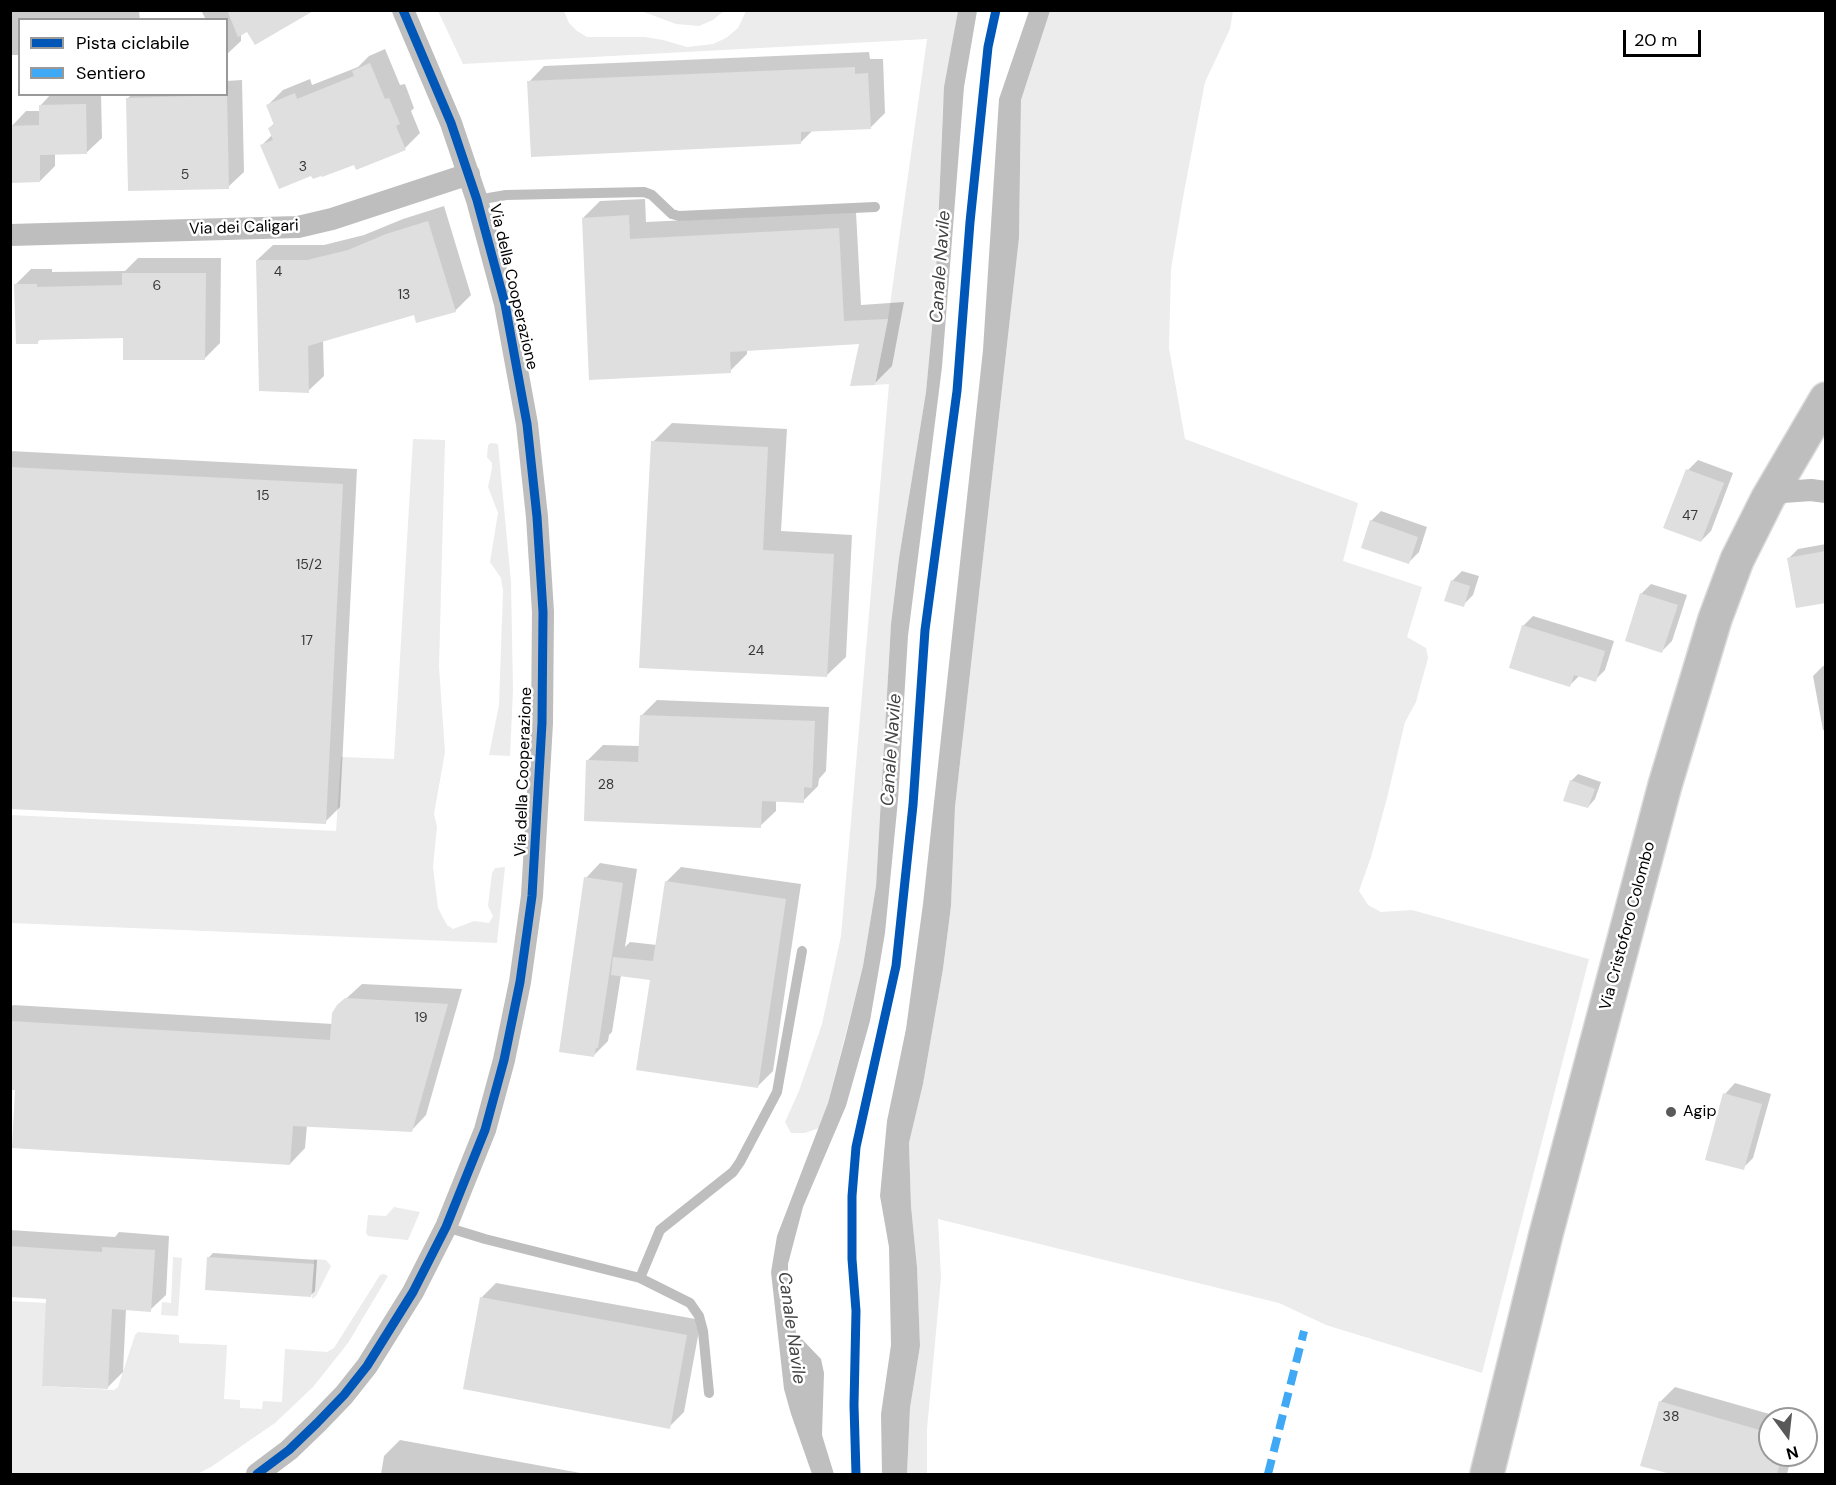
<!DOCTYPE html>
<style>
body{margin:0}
#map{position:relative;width:1836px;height:1485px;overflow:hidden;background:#fff;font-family:"DM Sans",sans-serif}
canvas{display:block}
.frame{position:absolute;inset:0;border:12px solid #000;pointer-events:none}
.legend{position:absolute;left:18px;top:18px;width:210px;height:78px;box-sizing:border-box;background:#fff;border:2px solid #999;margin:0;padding:8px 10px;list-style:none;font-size:18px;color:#000}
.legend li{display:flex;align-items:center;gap:12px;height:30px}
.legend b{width:30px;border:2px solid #999}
.north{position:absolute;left:1758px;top:1407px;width:60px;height:60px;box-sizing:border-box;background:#fff;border:2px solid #999;border-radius:50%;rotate:165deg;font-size:16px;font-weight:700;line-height:24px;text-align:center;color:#000}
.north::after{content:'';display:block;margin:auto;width:21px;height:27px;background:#595959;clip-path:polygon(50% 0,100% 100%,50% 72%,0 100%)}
.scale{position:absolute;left:1623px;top:30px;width:78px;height:27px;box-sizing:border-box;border:3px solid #000;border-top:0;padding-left:8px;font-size:18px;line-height:21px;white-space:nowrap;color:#000;-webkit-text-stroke:4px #fff;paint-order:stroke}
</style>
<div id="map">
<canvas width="1836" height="1485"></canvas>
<div class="frame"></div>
<ul class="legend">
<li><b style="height:8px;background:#0057b8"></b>Pista ciclabile</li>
<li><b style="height:8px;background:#3fa9f5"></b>Sentiero</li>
</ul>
<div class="north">N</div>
<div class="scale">20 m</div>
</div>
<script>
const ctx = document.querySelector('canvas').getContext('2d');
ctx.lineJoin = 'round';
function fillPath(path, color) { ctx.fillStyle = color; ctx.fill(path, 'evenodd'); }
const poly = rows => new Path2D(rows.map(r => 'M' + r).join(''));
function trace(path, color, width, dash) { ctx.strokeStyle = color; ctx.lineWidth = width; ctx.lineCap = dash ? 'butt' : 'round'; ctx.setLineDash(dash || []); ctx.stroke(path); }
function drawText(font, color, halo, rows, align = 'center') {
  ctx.font = font + ' "DM Sans",sans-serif'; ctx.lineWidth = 5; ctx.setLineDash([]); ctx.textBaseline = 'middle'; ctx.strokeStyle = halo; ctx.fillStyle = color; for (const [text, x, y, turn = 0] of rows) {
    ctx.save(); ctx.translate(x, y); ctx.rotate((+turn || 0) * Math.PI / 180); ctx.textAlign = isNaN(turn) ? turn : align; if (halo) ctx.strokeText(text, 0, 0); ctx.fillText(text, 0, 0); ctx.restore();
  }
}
const green = poly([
 [438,11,564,11,569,23,577,31,587,37,645,37,663,40,687,47,713,44,726,38,738,28,746,11,958,11,943,105,935,296,926,392,899,558,891,624,876,886,863,966,828,1103,819,1128,805,1133,791,1133,785,1122,799,1091,822,1024,841,936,889,384,875,385,888,319,927,39,463,64],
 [641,11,724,11,713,20,699,26,676,24],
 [1050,11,1233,11,1230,29,1205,82,1184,192,1171,269,1169,348,1185,439,1358,503,1343,561,1422,587,1407,637,1426,648,1428,658,1416,702,1405,722,1387,798,1371,857,1359,891,1368,905,1381,912,1412,910,1589,959,1482,1373,1326,1325,1279,1303,938,1219,941,1278,927,1429,927,1474,907,1474,910,1408,920,1346,917,1267,911,1206,909,1143,923,1084,943,969,951,906,955,807,1019,238,1021,100],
 [413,439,445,440,439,667,445,752,434,814,437,827,433,867,438,908,447,925,453,929,474,921,489,923,493,916,488,906,492,873,495,868,505,867,497,943,11,923,11,815,336,831,341,757,394,759],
 [491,443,498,444,511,582,513,690,510,756,489,755,499,705,503,591,501,578,490,562,498,513,488,487,492,468,492,463,487,457,488,445],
 [394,1207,420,1212,408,1240,368,1236,366,1233,368,1215,386,1216],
 [173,1257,182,1258,178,1316,161,1315,162,1302,171,1303],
 [314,1259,326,1260,331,1266,316,1296,312,1299],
 [384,1274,388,1276,348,1343,313,1387,275,1423,211,1467,197,1474,11,1474,10,1301,47,1303,42,1386,114,1390,118,1387,135,1335,138,1332,179,1335,179,1343,227,1345,224,1399,240,1400,240,1408,262,1409,263,1401,282,1402,285,1349,327,1352,334,1348,380,1275]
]);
const water = poly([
 [958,11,977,11,964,87,942,367,908,636,898,800,885,933,870,1021,846,1106,803,1207,788,1264,788,1281,796,1333,821,1359,824,1373,822,1435,834,1474,812,1474,791,1414,784,1389,771,1272,777,1236,828,1103,845,1039,863,966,876,886,891,624,899,558,926,392,935,296,944,87],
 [1029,11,1050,11,1021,100,1019,238,955,807,951,906,943,969,923,1084,909,1143,911,1206,917,1267,920,1346,910,1408,907,1474,882,1474,881,1414,891,1345,889,1247,880,1196,887,1121,906,1029,923,904,983,350,999,99]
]);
const shadow = poly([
 [10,10,139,10,140,20,20,20,20,55,10,55],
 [201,10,312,10,248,30,241,34,241,41,226,55,226,20,206,20],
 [385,49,400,85,405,84,414,108,411,111,420,133,405,148,355,163,262,145,272,135,269,128,275,123,267,106,283,90,310,79,312,85,358,67,369,56],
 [869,52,870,59,883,59,885,113,870,128,813,130,801,142,529,82,544,66],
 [242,80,244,172,228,187,128,98,132,94,226,94,226,81],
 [51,94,101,94,102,138,86,153,55,154,55,166,40,181,11,127,26,111,40,111,40,106],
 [645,199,646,222,856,212,861,305,904,302,892,366,875,383,861,342,747,349,747,354,730,371,583,218,600,201],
 [444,206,471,295,455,311,415,313,323,340,324,376,308,391,257,260,273,245,324,245,364,235,403,219],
 [138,258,221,258,220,343,205,358,124,337,42,338,37,342,16,284,31,269,52,269,52,272,125,271],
 [672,423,787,429,781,531,852,535,846,657,826,676,653,442],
 [10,451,357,469,340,807,325,822,10,807],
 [1698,460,1733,473,1711,531,1701,541,1688,470],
 [1381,511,1427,527,1419,552,1409,562,1371,521],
 [1826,544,1826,601,1789,558,1798,549],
 [1462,571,1479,576,1473,595,1463,605,1452,581],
 [1651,584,1687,595,1672,641,1661,652,1641,594],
 [1533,616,1614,641,1605,670,1595,680,1580,675,1570,685,1523,626],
 [1823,666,1826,666,1826,730,1823,730,1813,676],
 [657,700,829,707,826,771,819,779,818,786,803,801,776,800,776,811,760,826,588,760,603,745,640,746,642,715],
 [1578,774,1601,782,1595,799,1588,807,1571,781],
 [600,863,637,869,625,947,630,942,657,945,666,882,681,867,801,884,773,1071,757,1087,652,979,621,975,612,1032,609,1035,608,1041,594,1055,586,878],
 [362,984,462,989,426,1115,411,1131,307,1125,305,1148,290,1164,10,1088,10,1008,13,1005,333,1024,338,1006],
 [1735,1083,1771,1094,1753,1158,1743,1168,1725,1094],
 [10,1230,115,1237,119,1232,169,1236,166,1295,150,1310,126,1309,123,1372,107,1388,48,1298,10,1296],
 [213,1253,317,1260,315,1291,311,1295,208,1258],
 [496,1283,701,1320,684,1412,669,1427,481,1298],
 [1675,1387,1787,1419,1770,1419,1770,1455,1792,1455,1787,1474,1676,1474,1642,1465,1660,1402],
 [400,1440,586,1474,381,1474,384,1456]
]);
const building = poly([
 [227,10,315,10,255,45,247,32,238,37],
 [370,63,385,99,389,98,400,124,396,126,406,150,356,170,354,165,322,177,321,176,313,179,311,176,279,189,260,145,273,140,268,128,274,125,266,105,295,93,297,99,354,76,352,71],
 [855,67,855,74,868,73,871,129,801,132,801,144,531,157,527,81],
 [227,95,229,189,128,191,126,98],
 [86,104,87,154,40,155,40,182,10,183,10,126,39,125,39,105],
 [629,215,630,239,839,228,844,321,888,319,875,385,850,386,859,344,730,352,731,373,589,380,582,218],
 [428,221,456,312,416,323,414,315,308,346,309,393,259,391,256,260,307,260,348,250,386,234],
 [122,273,206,273,205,360,123,360,123,338,38,340,38,344,16,344,14,284,37,284,37,287,122,285],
 [651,441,768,447,763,550,834,554,827,677,639,668],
 [10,467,343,484,326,824,10,809],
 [1686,469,1724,483,1701,542,1663,528],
 [1370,520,1418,537,1409,564,1361,548],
 [1826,551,1826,603,1796,608,1787,558],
 [1451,580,1470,586,1464,607,1444,601],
 [1640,593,1678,605,1662,653,1625,641],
 [1522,625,1605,651,1596,682,1574,675,1570,687,1509,668],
 [640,715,815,721,812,788,804,787,804,803,762,801,761,828,584,821,586,760,638,762],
 [1570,780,1595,789,1588,808,1563,801],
 [584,877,623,883,598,1048,596,1048,594,1057,559,1052],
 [665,881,786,899,758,1088,636,1070,650,980,611,975,613,957,653,961],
 [345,998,448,1004,412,1132,293,1126,290,1165,12,1148,15,1090,10,1090,10,1021,330,1040,332,1013,337,1005],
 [1723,1093,1762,1104,1744,1170,1705,1160],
 [10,1246,102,1252,102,1247,155,1250,151,1312,112,1309,108,1389,42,1386,46,1299,10,1297],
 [207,1257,314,1264,311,1297,205,1290],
 [480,1297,687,1335,670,1429,463,1389],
 [1659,1401,1770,1433,1770,1455,1782,1455,1777,1474,1671,1474,1640,1466]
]);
const service = poly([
 [477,200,506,195,644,192,652,195,672,214,679,216,875,207],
 [446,1227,485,1239,640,1278],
 [709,1393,703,1331,699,1316,690,1303,640,1278,660,1230,733,1172,740,1162,777,1092,802,951]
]);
const minor = poly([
 [10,235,298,227,332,219,469,174],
 [1768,498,1783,492,1811,490,1826,492],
 [257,1474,289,1450,317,1423,344,1395,367,1366,413,1292,446,1227,485,1130,504,1060,520,982,532,896,542,723,543,612,537,517,527,424,505,304,477,200,451,123,403,10]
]);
const primary = poly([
 [1487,1474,1546,1234,1665,785,1715,619,1737,560,1768,498,1826,399]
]);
const quiet = poly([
 [1268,1474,1304,1331]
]);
const cycleway = poly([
 [257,1474,289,1450,317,1423,344,1395,367,1366,413,1292,446,1227,485,1130,504,1060,520,982,532,896,542,723,543,612,537,517,527,424,505,304,477,200,451,123,403,10],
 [856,1474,854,1405,856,1311,852,1259,852,1196,856,1147,896,966,913,805,925,630,957,391,970,222,988,47,996,10]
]);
const markers = [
 [1671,1112,6,"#595959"]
];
const numberNames = [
 ["3",303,167],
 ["5",185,175],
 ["4",278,272],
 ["6",157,286],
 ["13",404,295],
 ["15",263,496],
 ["47",1690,516],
 ["15/2",309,565],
 ["17",307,641],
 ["24",756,651],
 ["28",606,785],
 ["19",421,1018],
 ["38",1671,1417]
];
const streetNames = [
 ["Via dei Caligari",244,228,-2],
 ["Via della Cooperazione",513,287,77],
 ["Via della Cooperazione",524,772,-88],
 ["Via Cristoforo Colombo",1628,926,-75]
];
const poiNames = [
 ["Agip",1683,1112]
];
const waterNames = [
 ["Canale Navile",941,267,-86],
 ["Canale Navile",892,750,-86],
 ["Canale Navile",791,1328,82]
];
fillPath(green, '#ececec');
fillPath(water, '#bfbfbf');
fillPath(shadow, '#0003');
fillPath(building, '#dfdfdf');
trace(primary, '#dbdbdb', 36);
trace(service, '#bebebe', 10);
trace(minor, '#bebebe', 22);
trace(primary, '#bebebe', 33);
trace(quiet, '#3fa9f5', 8, [15, 8]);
trace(cycleway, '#0057b8', 9);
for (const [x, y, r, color] of markers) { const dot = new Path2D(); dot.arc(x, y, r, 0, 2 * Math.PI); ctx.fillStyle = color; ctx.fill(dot); trace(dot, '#fff', 2); }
drawText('14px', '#383838', null, numberNames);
drawText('16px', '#000', '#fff', streetNames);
drawText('16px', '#000', '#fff', poiNames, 'left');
drawText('italic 18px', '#444', '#fff', waterNames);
</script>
